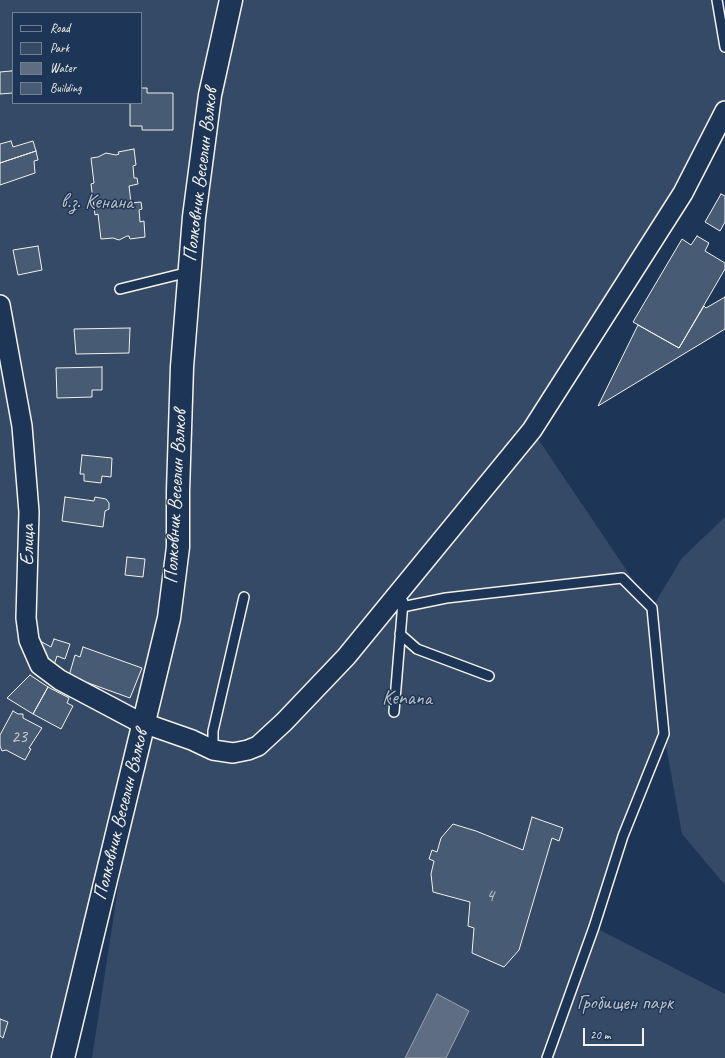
<!DOCTYPE html>
<meta charset="utf-8">
<style>
body{margin:0}
#map{position:relative;width:725px;height:1058px;overflow:hidden;background:#1d3557;font-family:Caveat,sans-serif}
canvas{display:block}
.legend{position:absolute;left:12px;top:12px;width:130px;height:92px;box-sizing:border-box;background:#1d3557;border:1px solid #738091;margin:0;padding:5px 7px;list-style:none;font-size:12px;color:#f4f1e8}
.legend li{display:flex;align-items:center;gap:8px;height:20px}
.legend b{width:20px;border:1px solid #738091}
.scale{position:absolute;left:583px;top:1028px;width:61px;height:18px;box-sizing:border-box;border:2px solid #f4f1e8;border-top:0;padding-left:5px;font-size:12px;line-height:14px;white-space:nowrap;color:#f4f1e8;-webkit-text-stroke:3px #1d3557;paint-order:stroke}
</style>
<div id="map">
<canvas width="725" height="1058"></canvas>
<ul class="legend">
<li><b style="height:5px;background:#1d3557"></b>Road</li>
<li><b style="height:11px;background:#354a67"></b>Park</li>
<li><b style="height:11px;background:#5e6d82"></b>Water</li>
<li><b style="height:11px;background:#485b74"></b>Building</li>
</ul>
<div class="scale">20 m</div>
</div>
<script>
const ctx = document.querySelector('canvas').getContext('2d');
ctx.lineJoin = 'round';
function fillPath(path, color) { ctx.fillStyle = color; ctx.fill(path, 'evenodd'); }
const poly = rows => new Path2D(rows.map(r => 'M' + r).join(''));
function trace(path, color, width, dash) { ctx.strokeStyle = color; ctx.lineWidth = width; ctx.lineCap = dash ? 'butt' : 'round'; ctx.setLineDash(dash || []); ctx.stroke(path); }
function drawText(font, color, halo, rows, align = 'center') {
  ctx.font = font + ' Caveat,sans-serif'; ctx.lineWidth = 3; ctx.setLineDash([]); ctx.textBaseline = 'middle'; ctx.strokeStyle = halo; ctx.fillStyle = color; for (const [text, x, y, turn = 0] of rows) {
    ctx.save(); ctx.translate(x, y); ctx.rotate((+turn || 0) * Math.PI / 180); ctx.textAlign = isNaN(turn) ? turn : align; if (halo) ctx.strokeText(text, 0, 0); ctx.fillText(text, 0, 0); ctx.restore();
  }
}
const green = poly([
 [0,0,711,0,725,47,725,109,532,430,652,608,682,558,725,517,725,885,682,834,664,735,545,1058,92,1058,143,724,63,1058,0,1058],
 [13,13,141,13,141,103,13,103],
 [594,927,725,994,725,1058,547,1058]
]);
const water = poly([
 [437,994,469,1011,446,1058,405,1058,437,994]
]);
const building = poly([
 [11,71,13,71,13,93,0,94,0,72,11,71],
 [141,88,147,88,147,93,173,93,173,130,142,130,142,126,130,126,130,103,141,103,141,88],
 [11,141,13,147,33,141,36,151,0,163,0,144,11,141],
 [134,149,136,165,133,166,134,178,137,178,138,184,129,186,131,203,141,202,142,209,139,210,140,222,144,221,145,237,130,239,129,236,127,236,119,240,113,238,101,239,98,214,95,215,91,184,94,183,91,158,98,157,106,153,116,155,119,154,118,152,134,149],
 [36,151,38,160,34,161,35,173,0,185,0,163,36,151],
 [721,194,725,196,725,222,720,231,705,222,721,194],
 [697,236,709,243,705,251,725,263,725,269,679,348,633,322,682,239,691,245,697,236],
 [38,246,42,270,18,275,13,250,38,246],
 [725,297,725,329,598,406,638,325,679,348,704,306,706,308,725,297],
 [130,328,129,353,76,354,74,329,130,328],
 [102,367,102,390,92,390,92,397,57,398,56,368,102,367],
 [82,455,112,458,111,477,102,476,101,483,84,481,84,474,80,474,82,455],
 [65,497,94,501,95,497,106,499,109,503,109,509,105,511,103,527,62,521,65,497],
 [127,557,145,559,143,577,125,575,127,557],
 [54,639,70,644,65,659,57,656,54,665,41,654,40,641,51,647,54,639],
 [83,647,142,668,130,698,69,676,75,655,80,657,83,647],
 [30,675,48,687,33,714,7,698,30,675],
 [48,687,69,698,67,703,73,706,61,729,33,714,48,687],
 [13,711,18,714,23,714,23,718,42,728,29,748,31,749,25,760,6,750,2,751,0,746,0,735,13,711],
 [532,817,563,828,559,841,552,838,519,950,504,967,472,953,474,928,468,926,470,902,433,892,431,874,434,861,429,859,432,850,437,852,441,838,453,824,476,831,523,850,532,817],
 [0,1019,8,1022,3,1038,0,1036,0,1019]
]);
const lane = poly([
 [717,0,725,47],
 [120,289,189,272],
 [402,607,446,598,622,578,652,608,664,734,623,836,594,927,547,1058],
 [400,634,417,649,489,676],
 [394,712,403,602],
 [213,750,213,731,244,597]
]);
const street = poly([
 [0,305,22,426,29,512,26,618,29,640,40,665,60,680,143,724,152,726,192,740,213,750,233,753,248,750,258,746,284,722,346,657,532,430,683,193,725,111]
]);
const secondary = poly([
 [63,1058,169,618,178,547,178,491,182,367,194,217,210,95,231,0]
]);
const numberNames = [
 ["23",19,737],
 ["4",490,896]
];
const streetNames = [
 ["Полковник Веселин Вълков",201,175,-83],
 ["Полковник Веселин Вълков",176,497,-87],
 ["Елица",28,545,-89],
 ["Полковник Веселин Вълков",121,815,-76]
];
const parkNames = [
 ["в.з. Кенана",97,203],
 ["Kenana",407,699],
 ["Гробищен парк",625,1004]
];
fillPath(green, '#354a67');
fillPath(water, '#5e6d82');
trace(water, '#9aa2ab', 1);
fillPath(building, '#485b74');
trace(building, '#f4f1e8', 1);
trace(lane, '#f4f1e8', 12);
trace(street, '#f4f1e8', 22);
trace(secondary, '#f4f1e8', 25);
trace(lane, '#1d3557', 9);
trace(street, '#1d3557', 19);
trace(secondary, '#1d3557', 22);
drawText('18px', '#c9cccb', null, numberNames);
drawText('20px', '#f4f1e8', '#1d3557', streetNames);
drawText('20px', '#bbbfc1', '#1d3557', parkNames);
</script>
